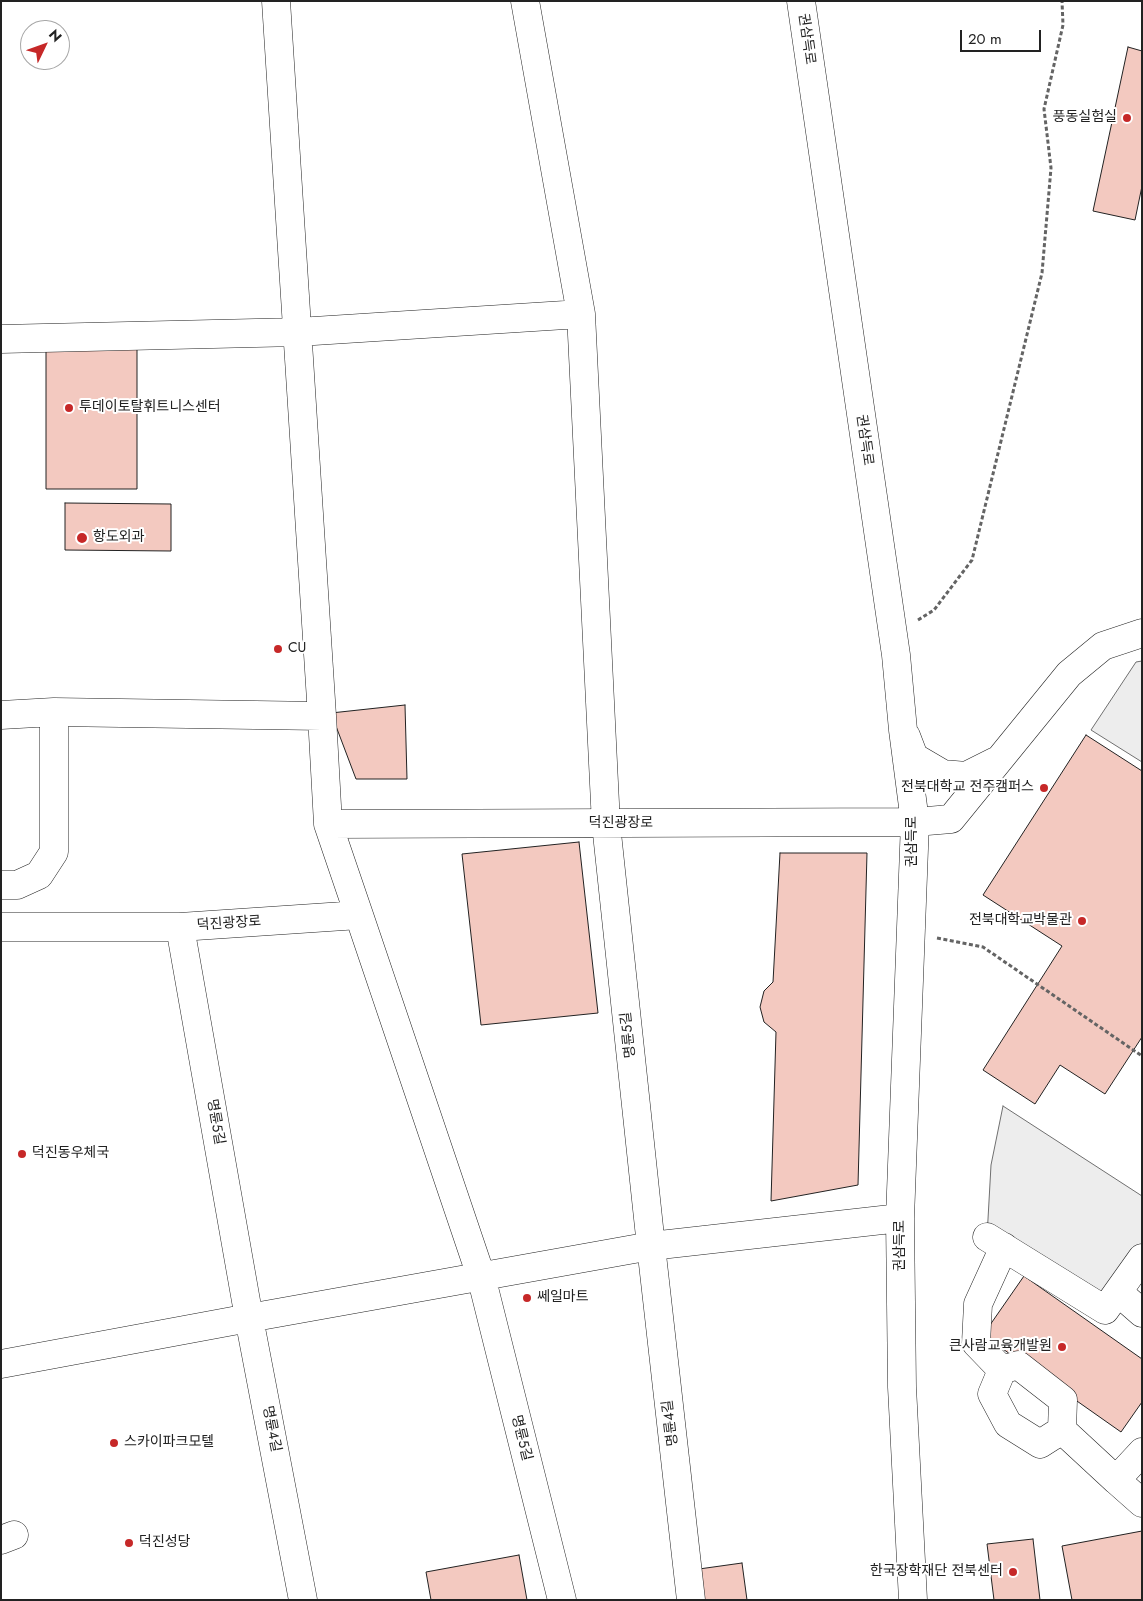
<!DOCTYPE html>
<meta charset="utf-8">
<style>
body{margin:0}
#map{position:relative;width:1143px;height:1601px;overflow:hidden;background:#fff;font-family:Jost,sans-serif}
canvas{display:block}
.frame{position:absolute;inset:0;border:2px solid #222;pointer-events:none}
.north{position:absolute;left:20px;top:20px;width:50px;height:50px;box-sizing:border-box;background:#fff;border:1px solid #a7a7a7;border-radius:50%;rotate:48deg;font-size:14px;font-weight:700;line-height:20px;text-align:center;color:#222}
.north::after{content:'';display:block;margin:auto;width:18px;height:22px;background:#c62828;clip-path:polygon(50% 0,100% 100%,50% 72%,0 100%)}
.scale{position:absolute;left:960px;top:30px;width:81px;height:22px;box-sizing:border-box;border:2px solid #222;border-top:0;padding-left:6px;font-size:15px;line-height:18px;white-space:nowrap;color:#222;-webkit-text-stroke:4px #fff;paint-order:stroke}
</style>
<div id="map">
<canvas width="1143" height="1601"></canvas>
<div class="frame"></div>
<div class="north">N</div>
<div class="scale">20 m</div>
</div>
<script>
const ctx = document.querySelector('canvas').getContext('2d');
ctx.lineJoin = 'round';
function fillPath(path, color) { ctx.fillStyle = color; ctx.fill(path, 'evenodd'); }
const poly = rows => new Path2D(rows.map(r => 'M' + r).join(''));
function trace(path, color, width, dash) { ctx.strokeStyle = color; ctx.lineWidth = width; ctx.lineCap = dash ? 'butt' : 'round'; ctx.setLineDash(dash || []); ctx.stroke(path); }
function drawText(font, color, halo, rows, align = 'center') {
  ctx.font = font + ' Jost,"Noto Sans KR",sans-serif'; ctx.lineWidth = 4; ctx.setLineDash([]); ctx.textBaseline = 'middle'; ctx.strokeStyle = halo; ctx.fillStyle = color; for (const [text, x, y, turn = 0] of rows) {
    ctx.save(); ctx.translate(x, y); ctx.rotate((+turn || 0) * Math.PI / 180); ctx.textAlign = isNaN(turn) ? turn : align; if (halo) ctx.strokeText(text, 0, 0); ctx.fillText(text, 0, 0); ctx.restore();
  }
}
const parking = poly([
 [1142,661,1142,762,1091,730,1136,662,1142,661],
 [1003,1106,1142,1196,1142,1258,1105,1310,987,1237,991,1165,1003,1106]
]);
const building = poly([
 [1128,47,1142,51,1142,186,1135,220,1093,211,1128,47],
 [46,346,137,346,137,489,46,489,46,346],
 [65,503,171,504,171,551,65,550,65,503],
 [405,705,407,779,356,779,331,713,405,705],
 [1086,735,1142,771,1142,1037,1105,1094,1060,1065,1035,1104,983,1070,1062,946,983,895,1086,735],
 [579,842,598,1013,481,1025,462,854,579,842],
 [780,853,867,853,858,1185,771,1201,776,1032,764,1022,760,1007,764,991,773,982,780,853],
 [1024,1276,1142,1359,1142,1402,1121,1432,983,1335,1024,1276],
 [1142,1531,1142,1600,1072,1600,1062,1546,1142,1531],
 [1033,1539,1040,1600,994,1600,987,1544,1033,1539],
 [519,1555,527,1600,431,1600,426,1572,519,1555],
 [742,1563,747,1600,703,1600,699,1569,742,1563]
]);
const path = poly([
 [918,620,934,610,972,560,1042,273,1051,168,1044,109,1063,25,1062,1],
 [937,938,983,947,1142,1056]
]);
const minor = poly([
 [276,1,322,716],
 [525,1,581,314,606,824,651,1246,691,1600],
 [801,1,896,655,903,730,915,822,900,1218,902,1387,913,1600],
 [1,339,298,332,581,314],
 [1,715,54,712,322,716,328,824],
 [906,736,914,757,943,774,966,776,996,761],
 [1,885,17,885,39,875,54,852,54,712],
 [359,915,481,1276,562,1600],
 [1,927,180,927,359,915,328,824,915,822,951,819,1069,674,1103,646,1142,633],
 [180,927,249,1318,303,1600],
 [987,1237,1105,1310,1142,1258],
 [1004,1247,978,1304,976,1343,1002,1370,1018,1365,1063,1400,1062,1430,1116,1480],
 [1118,1292,1142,1313],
 [1,1364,249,1318,651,1246,900,1218],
 [1002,1370,992,1394,1008,1424,1040,1444,1062,1430],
 [1142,1452,1116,1480,1142,1503],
 [1,1540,14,1535]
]);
const markers = [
 [1127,118,5,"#c62828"],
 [69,408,5,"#c62828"],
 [82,538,6,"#c62828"],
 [278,649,5,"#c62828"],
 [1044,788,5,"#c62828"],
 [1082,921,5,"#c62828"],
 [22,1154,5,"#c62828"],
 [527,1298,5,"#c62828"],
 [1062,1347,5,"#c62828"],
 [114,1443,5,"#c62828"],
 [129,1543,5,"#c62828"],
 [1013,1572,5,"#c62828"]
];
const streetNames = [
 ["권삼득로",806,39,82],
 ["권삼득로",864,440,82],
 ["덕진광장로",621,824],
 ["권삼득로",913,842,-90],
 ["덕진광장로",229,924,-4],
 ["명륜5길",629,1035,-96],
 ["명륜5길",215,1122,80],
 ["권삼득로",901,1246,-90],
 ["명륜4길",671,1423,-97],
 ["명륜4길",271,1429,79],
 ["명륜5길",521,1438,76]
];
const poiNames = [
 ["풍동실험실",1117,118,"right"],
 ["투데이토탈휘트니스센터",79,408],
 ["항도외과",93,538],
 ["CU",288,649],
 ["전북대학교 전주캠퍼스",1034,788,"right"],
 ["전북대학교박물관",1072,921,"right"],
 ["덕진동우체국",32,1154],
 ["쎄일마트",537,1298],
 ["큰사람교육개발원",1052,1347,"right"],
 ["스카이파크모텔",124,1443],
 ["덕진성당",139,1543],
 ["한국장학재단 전북센터",1003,1572,"right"]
];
fillPath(parking, '#ededed');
trace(parking, '#6f6f6f', 1);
fillPath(building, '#f3c9c0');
trace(building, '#222', 1);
trace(minor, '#222', 29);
trace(path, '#646464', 3, [4, 2.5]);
trace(minor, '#fff', 28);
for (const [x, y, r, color] of markers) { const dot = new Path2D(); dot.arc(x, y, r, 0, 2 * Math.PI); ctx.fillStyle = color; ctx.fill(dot); trace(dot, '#fff', 2); }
drawText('14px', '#222', '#fff', streetNames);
drawText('14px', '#222', '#fff', poiNames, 'left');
</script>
